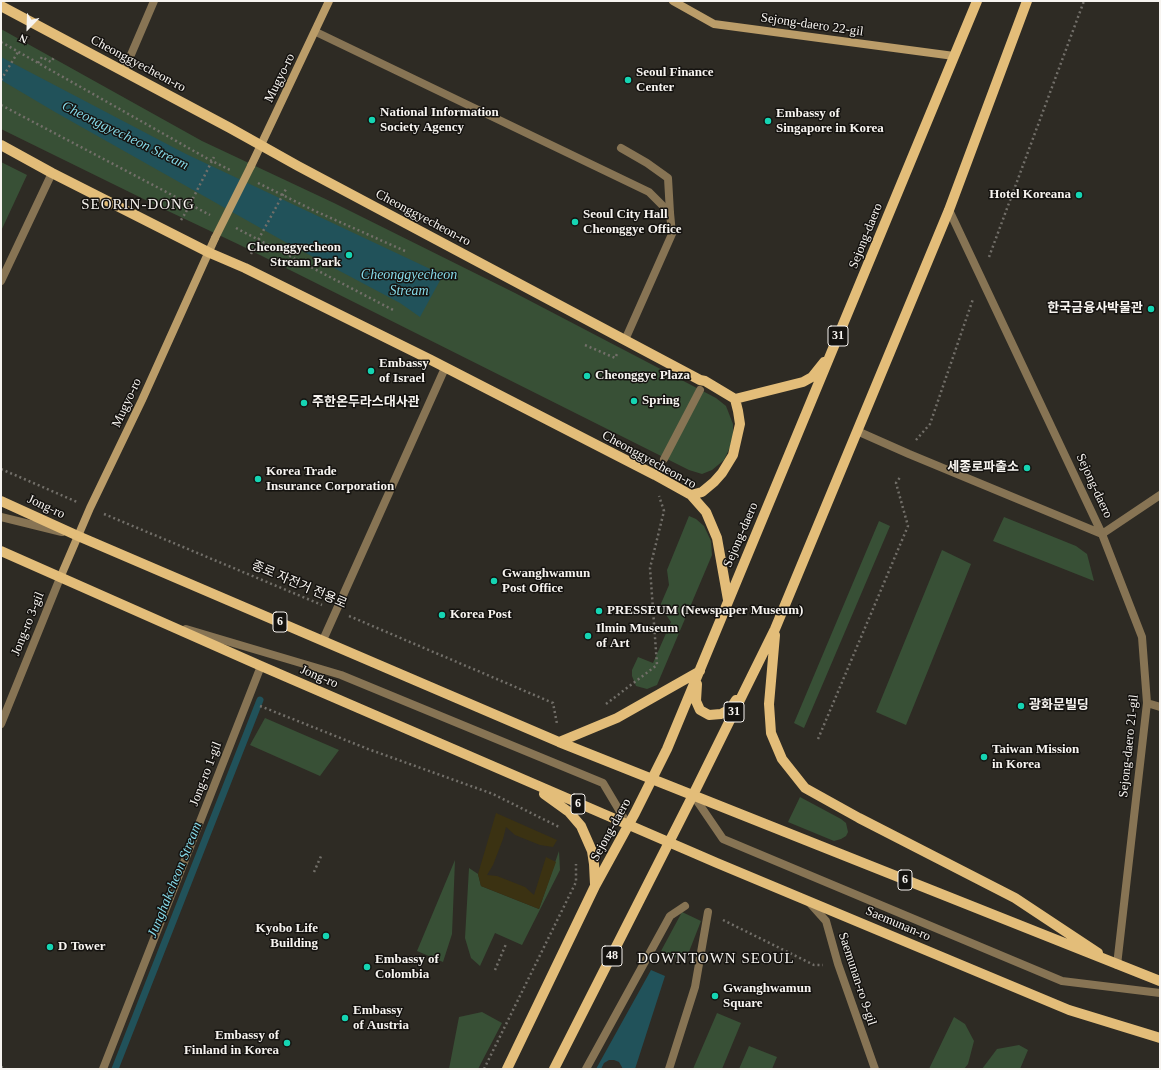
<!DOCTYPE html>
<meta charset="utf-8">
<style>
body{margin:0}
#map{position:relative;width:1161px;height:1070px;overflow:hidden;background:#2e2b24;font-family:"Times New Roman",serif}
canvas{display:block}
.frame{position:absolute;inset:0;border:2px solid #f7f4f0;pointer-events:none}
.north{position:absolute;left:8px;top:8px;width:40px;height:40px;-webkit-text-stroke:3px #151310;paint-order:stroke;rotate:203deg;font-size:11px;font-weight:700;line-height:16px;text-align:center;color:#f7f4f0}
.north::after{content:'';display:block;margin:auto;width:14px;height:18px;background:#f7f4f0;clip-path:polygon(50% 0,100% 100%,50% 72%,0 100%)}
</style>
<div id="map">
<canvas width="1161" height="1070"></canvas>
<div class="frame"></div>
<div class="north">N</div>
</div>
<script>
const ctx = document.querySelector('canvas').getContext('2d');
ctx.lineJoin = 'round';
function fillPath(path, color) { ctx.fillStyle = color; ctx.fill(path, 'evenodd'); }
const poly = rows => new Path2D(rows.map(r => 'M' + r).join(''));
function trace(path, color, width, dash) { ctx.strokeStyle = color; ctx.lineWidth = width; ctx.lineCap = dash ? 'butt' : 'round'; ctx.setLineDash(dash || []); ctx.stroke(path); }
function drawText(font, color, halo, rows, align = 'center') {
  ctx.font = font + ' "Times New Roman","Noto Sans KR",serif'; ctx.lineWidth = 3; ctx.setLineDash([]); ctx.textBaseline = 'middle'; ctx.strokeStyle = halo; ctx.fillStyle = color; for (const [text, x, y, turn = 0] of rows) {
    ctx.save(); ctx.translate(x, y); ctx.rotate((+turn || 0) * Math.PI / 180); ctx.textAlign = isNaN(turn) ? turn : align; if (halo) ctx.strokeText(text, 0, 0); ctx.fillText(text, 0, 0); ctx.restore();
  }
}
const green = poly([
 [1,29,202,141,334,203,515,293,716,398,726,406,733,424,733,436,730,447,724,460,712,470,702,474,689,470,242,246,168,211,1,129],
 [1,162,27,175,1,231],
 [689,516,696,519,704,526,711,541,712,555,657,685,647,689,636,686,632,676,632,670,638,657,653,663,671,622,660,606,669,585,667,570],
 [1004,517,1076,546,1087,554,1094,581,993,541],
 [879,521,890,526,804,728,794,723],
 [942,550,971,564,906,725,876,712],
 [265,718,339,750,320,776,250,745],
 [800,797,841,819,846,823,848,832,846,836,841,839,834,841,788,822],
 [559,851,560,870,522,945,495,933,480,966,471,958,465,938,469,868,478,874,481,886,539,909],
 [455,860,452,934,443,962,417,951],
 [682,912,701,921,685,962,661,951],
 [482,1012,502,1023,478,1069,449,1069,459,1017],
 [717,1013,741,1023,722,1069,693,1069],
 [954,1017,965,1024,974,1041,968,1064,964,1069,929,1069],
 [1019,1045,1028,1050,1020,1069,982,1069,997,1049],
 [749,1046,777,1057,772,1069,739,1069]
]);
const sand = poly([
 [496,813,557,840,553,847,540,845,515,835,506,827,503,839,493,865,487,875,497,876,525,887,534,895,546,857,556,862,539,909,481,886,478,874]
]);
const water = poly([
 [1,57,186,154,443,275,420,317,400,303,287,243,55,112,1,80],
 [651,970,665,976,635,1069,623,1069,619,1062,614,1060,609,1060,604,1063,601,1069,596,1069]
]);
const stream = poly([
 [115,1069,260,700]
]);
const path = poly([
 [1,42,208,159,232,171],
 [38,63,42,57,51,62,55,56],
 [1,80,18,52],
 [1,105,210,215],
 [258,183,315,211,405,251],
 [181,220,186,212],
 [236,228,395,311],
 [251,254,256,244],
 [989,257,1084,1],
 [585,345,615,358,617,354],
 [916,440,930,424,973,299],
 [1,469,77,502],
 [104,514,322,605],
 [349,616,553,703,557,724],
 [606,704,657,665,650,568,664,511,659,496],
 [260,706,368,749,493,794,559,827],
 [818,739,908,526,896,483,901,476],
 [314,872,322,854],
 [723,920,814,965,823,965],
 [495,970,506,944],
 [1,1067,6,1069],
 [484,1069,576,882,576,864]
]);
const lane = poly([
 [621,148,647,163,668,178,670,213],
 [1,517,62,532],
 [186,629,341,675,603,783,628,825],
 [693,795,723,839,1062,981,1160,993],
 [103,1069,261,666]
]);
const street = poly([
 [316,32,649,192,670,213,672,234,625,340],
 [124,71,154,1],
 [949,210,1102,534,1142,637,1147,703,1117,965],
 [1,281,52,173],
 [857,431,909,454,1102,534],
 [664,459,700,390],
 [1102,534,1160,495],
 [323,640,445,368],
 [1147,703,1160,707],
 [1,724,60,578],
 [809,902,826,921,838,964,875,1069],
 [586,1069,670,916,685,906],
 [669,1069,695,987,708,912]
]);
const secondary = poly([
 [673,1,714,24,954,56],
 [251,166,329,1],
 [60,578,90,508,142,400,215,238]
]);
const primary = poly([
 [1,6,230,128,298,166,700,380,705,381,735,399,803,382,812,377,824,362],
 [1,145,52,173,210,253,245,268,431,360,655,475,691,495,706,512,717,538,728,600],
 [691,495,702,492,714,482,722,473,733,455,740,424,738,411,735,399],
 [1,501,78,536,559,742,1160,981],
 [1,551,261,666,717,863,1069,1010,1160,1038],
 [775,635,769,704,771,733,782,759,805,788,859,818,1015,898,1098,953],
 [697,684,696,701,700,710,709,715,721,714,730,709,736,700],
 [559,742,617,718,700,671],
 [544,794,569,812,581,826,592,851,594,864,595,884],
 [507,1069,595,886,635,813,667,749,977,1],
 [554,1069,693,795,775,629,949,210,1027,1]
]);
const pathBridge = poly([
 [186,212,214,157],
 [256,244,286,189]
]);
const secondaryBridge = poly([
 [215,238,251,166]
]);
const markers = [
 [628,80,4,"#15d5b3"],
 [372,120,4,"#15d5b3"],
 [768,121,4,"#15d5b3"],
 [1079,195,4,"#15d5b3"],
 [575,222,4,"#15d5b3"],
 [349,255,4,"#15d5b3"],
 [1151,309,4,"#15d5b3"],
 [371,371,4,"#15d5b3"],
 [587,376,4,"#15d5b3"],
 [634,401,4,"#15d5b3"],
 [304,403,4,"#15d5b3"],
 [1027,468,4,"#15d5b3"],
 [258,479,4,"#15d5b3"],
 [494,581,4,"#15d5b3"],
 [599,611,4,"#15d5b3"],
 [442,615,4,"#15d5b3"],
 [588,636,4,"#15d5b3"],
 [1021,706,4,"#15d5b3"],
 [984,757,4,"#15d5b3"],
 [326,936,4,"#15d5b3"],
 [50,947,4,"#15d5b3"],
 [367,967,4,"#15d5b3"],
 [715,996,4,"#15d5b3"],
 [345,1018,4,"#15d5b3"],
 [287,1043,4,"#15d5b3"]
];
const shields = [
 [838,336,20],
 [280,622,14],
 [734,712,20],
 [578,804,14],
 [905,880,14],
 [612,956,20]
];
const shieldNames = [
 ["31",838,336],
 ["6",280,622],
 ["31",734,712],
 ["6",578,804],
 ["6",905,880],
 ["48",612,956]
];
const streetNames = [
 ["Sejong-daero 22-gil",812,25,8],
 ["Cheonggyecheon-ro",138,64,28],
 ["Mugyo-ro",280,78,-64],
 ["Cheonggyecheon-ro",423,218,28],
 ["Sejong-daero",866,236,-68],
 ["Mugyo-ro",127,403,-65],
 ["Cheonggyecheon-ro",649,460,29],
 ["Sejong-daero",1094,486,65],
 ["Jong-ro",46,507,25],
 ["Sejong-daero",741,535,-67],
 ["종로 자전거 전용로",299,585,23],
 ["Jong-ro 3-gil",28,624,-68],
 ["Jong-ro",319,677,23],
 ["Sejong-daero 21-gil",1129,746,-84],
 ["Jong-ro 1-gil",206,774,-69],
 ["Sejong-daero",611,830,-61],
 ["Saemunan-ro",898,924,23],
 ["Saemunan-ro 9-gil",857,979,72]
];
const poiNames = [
 ["Seoul Finance",636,73],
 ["Center",636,88],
 ["National Information",380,113],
 ["Society Agency",380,128],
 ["Embassy of",776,114],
 ["Singapore in Korea",776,129],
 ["Hotel Koreana",1071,195,"right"],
 ["Seoul City Hall",583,215],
 ["Cheonggye Office",583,230],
 ["Cheonggyecheon",341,248,"right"],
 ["Stream Park",341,263,"right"],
 ["한국금융사박물관",1143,309,"right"],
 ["Embassy",379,364],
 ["of Israel",379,379],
 ["Cheonggye Plaza",595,376],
 ["Spring",642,401],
 ["주한온두라스대사관",312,403],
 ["세종로파출소",1019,468,"right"],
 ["Korea Trade",266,472],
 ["Insurance Corporation",266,487],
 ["Gwanghwamun",502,574],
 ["Post Office",502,589],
 ["PRESSEUM (Newspaper Museum)",607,611],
 ["Korea Post",450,615],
 ["Ilmin Museum",596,629],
 ["of Art",596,644],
 ["광화문빌딩",1029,706],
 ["Taiwan Mission",992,750],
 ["in Korea",992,765],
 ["Kyobo Life",318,929,"right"],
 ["Building",318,944,"right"],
 ["D Tower",58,947],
 ["Embassy of",375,960],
 ["Colombia",375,975],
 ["Gwanghwamun",723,989],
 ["Square",723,1004],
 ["Embassy",353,1011],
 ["of Austria",353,1026],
 ["Embassy of",279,1036,"right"],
 ["Finland in Korea",279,1051,"right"]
];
const waterNames = [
 ["Cheonggyecheon Stream",125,136,26],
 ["Cheonggyecheon",409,275],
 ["Stream",409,291],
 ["Junghakcheon Stream",175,880,-68]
];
const quarterNames = [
 ["SEORIN-DONG",138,205],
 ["DOWNTOWN SEOUL",716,959]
];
fillPath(green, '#385036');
fillPath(sand, '#3b3212');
fillPath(water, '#21525a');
trace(stream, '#21525a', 7);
trace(path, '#726f69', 2.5, [2, 3]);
trace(lane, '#877454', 8);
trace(street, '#877454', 8);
trace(secondary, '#bb9d69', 8);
trace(primary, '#e3bd79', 10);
trace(pathBridge, '#726f69', 2.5, [2, 3]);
trace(secondaryBridge, '#bb9d69', 8);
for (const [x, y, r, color] of markers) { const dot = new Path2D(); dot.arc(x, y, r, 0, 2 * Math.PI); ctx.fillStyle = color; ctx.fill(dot); trace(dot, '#151310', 1.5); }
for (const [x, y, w] of shields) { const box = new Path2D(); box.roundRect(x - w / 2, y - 10, w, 20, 3); ctx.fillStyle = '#151310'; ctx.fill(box); trace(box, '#f7f4f0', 1); }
drawText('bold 12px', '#f7f4f0', null, shieldNames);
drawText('13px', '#f7f4f0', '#151310', streetNames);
drawText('bold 13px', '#f7f4f0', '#151310', poiNames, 'left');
drawText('italic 14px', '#85d9e8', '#151310', waterNames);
ctx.letterSpacing = '1px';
drawText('15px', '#f7f4f0', '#151310', quarterNames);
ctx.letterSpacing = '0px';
</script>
